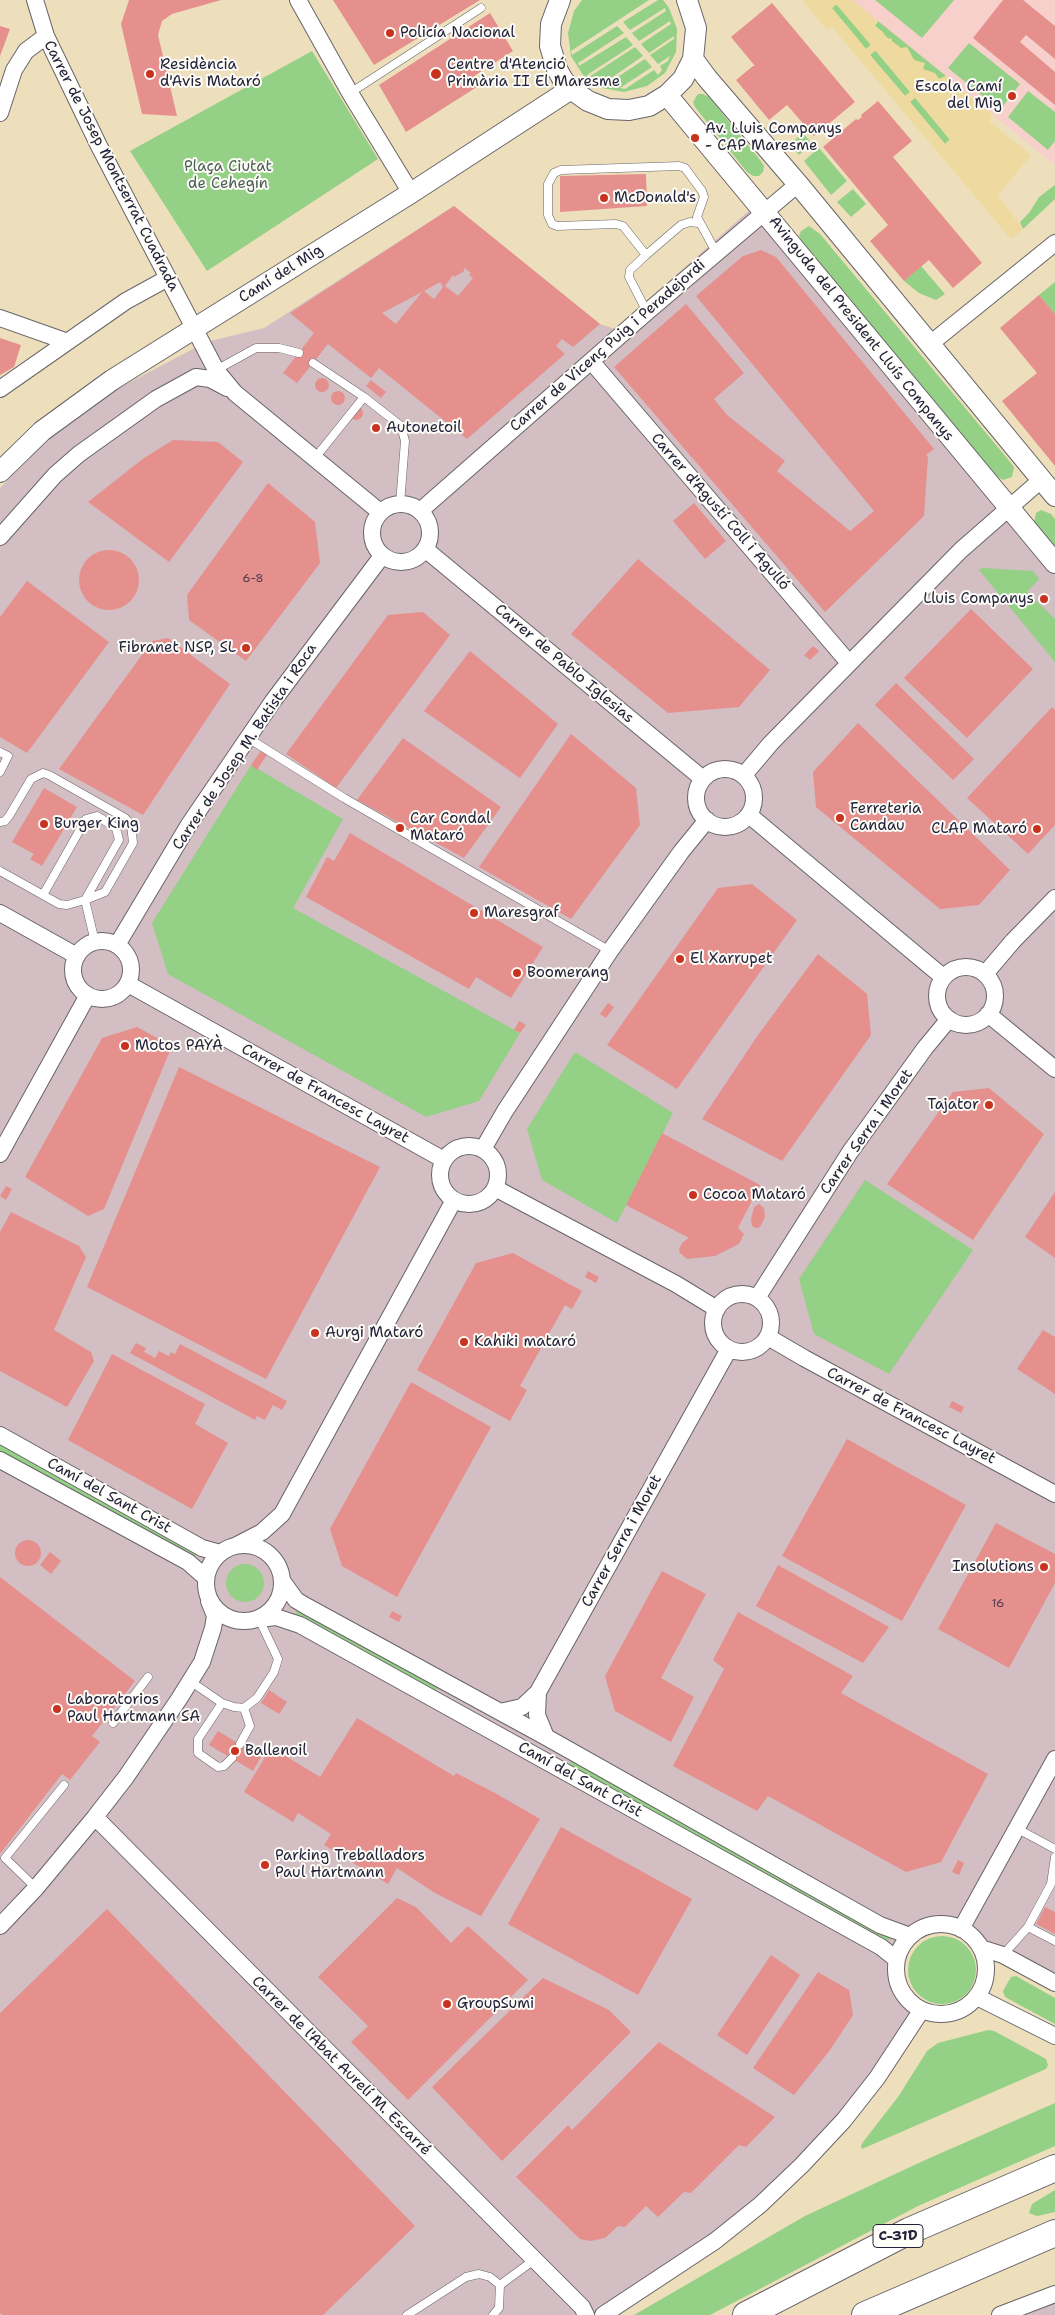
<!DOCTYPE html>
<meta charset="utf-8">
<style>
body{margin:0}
canvas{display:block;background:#eddfbc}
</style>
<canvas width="1055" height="2315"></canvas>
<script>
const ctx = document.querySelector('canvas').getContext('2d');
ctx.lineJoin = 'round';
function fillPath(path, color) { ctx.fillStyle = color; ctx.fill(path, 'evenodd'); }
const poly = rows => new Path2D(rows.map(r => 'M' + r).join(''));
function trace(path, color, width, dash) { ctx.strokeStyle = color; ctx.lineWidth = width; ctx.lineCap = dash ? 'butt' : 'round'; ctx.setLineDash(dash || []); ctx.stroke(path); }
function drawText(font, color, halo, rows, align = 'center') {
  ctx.font = font + ' "Shantell Sans",sans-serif'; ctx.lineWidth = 4; ctx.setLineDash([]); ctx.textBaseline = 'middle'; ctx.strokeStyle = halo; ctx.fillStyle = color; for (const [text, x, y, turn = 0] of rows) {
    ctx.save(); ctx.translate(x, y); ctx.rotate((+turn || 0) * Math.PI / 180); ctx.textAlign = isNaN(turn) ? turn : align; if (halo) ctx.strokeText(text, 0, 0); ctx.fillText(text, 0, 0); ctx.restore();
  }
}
const built = poly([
 [852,0,1055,0,1055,165,993,115]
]);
const industrial = poly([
 [454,206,600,324,615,329,753,207,1055,572,1055,1983,981,1948,974,1939,961,1929,951,1925,931,1925,910,1936,899,1950,895,1970,902,1993,915,2007,877,2078,760,2205,603,2315,0,2315,0,488,47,440,84,411,121,387,206,342,264,328],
 [1055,2297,1055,2315,1011,2315]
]);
const green = poly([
 [582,0,649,0,571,51,572,55,617,26,624,33,578,63,579,66,626,37,633,45,587,75,589,77,635,47,643,56,601,85,604,86,645,59,652,67,620,88,625,89,654,70,658,75,662,70,660,66,668,61,670,56,658,64,650,55,674,39,674,36,649,53,641,44,671,24,670,21,639,41,632,33,666,11,665,8,630,30,623,22,658,0,663,0,669,8,677,29,676,52,665,73,647,86,624,92,602,88,583,75,571,56,568,33,574,11],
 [875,0,954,0,922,38],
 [837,4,871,45,866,49,832,8],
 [878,21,946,76,939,79,923,69,914,60,907,48,901,48,896,46,875,26],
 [969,43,1020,84,1000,110,948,68],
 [875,50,910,92,905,96,870,55],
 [312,51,378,159,207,271,130,151],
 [1028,91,1055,112,1055,141,1048,150,1008,117],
 [698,94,703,94,709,97,760,160,764,166,763,172,759,176,753,176,747,172,695,107,693,102],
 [915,97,950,140,945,144,910,102],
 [803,133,812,144,799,155,790,144],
 [819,148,847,181,831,195,804,161],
 [1055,185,1055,199,1023,229,1020,222,1029,213,1039,197],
 [853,189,866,204,851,217,837,202],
 [809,226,820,234,1006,457,1014,467,1012,477,1003,480,995,475,802,241,799,236,801,231],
 [921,266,945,294,936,300,919,293,904,281],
 [1055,282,1055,314,1039,295],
 [1041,510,1051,514,1055,519,1055,548,1034,523,1036,513],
 [983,568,1033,571,1039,579,1027,592,1055,619,1055,662,979,570],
 [251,765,343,819,293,908,520,1033,479,1101,426,1117,168,974,152,923],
 [575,1052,673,1113,617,1223,542,1180,527,1129],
 [865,1180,973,1250,889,1374,814,1334,799,1279],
 [0,1444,196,1553,195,1556,193,1558,0,1453],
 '226 1583a19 19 0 1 1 38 0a19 19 0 1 1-38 0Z',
 [299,1610,438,1686,438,1688,435,1691,297,1617,295,1613],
 [571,1761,574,1761,890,1936,890,1939,884,1943,569,1765],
 '908 1970a34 34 0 1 1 68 0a34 34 0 1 1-68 0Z',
 [1016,1976,1055,1998,1055,2024,1005,1997,1003,1991,1011,1977],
 [988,2030,994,2031,1046,2059,1048,2065,1046,2069,862,2149,861,2146,863,2142,898,2097,927,2051,938,2043],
 [1055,2103,1055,2146,918,2206,710,2315,634,2315,805,2216,923,2161],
 [1055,2190,1055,2212,1037,2216,1029,2213,1032,2204]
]);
const sand = poly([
 [802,0,852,0,878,21,875,26,883,32,887,39,891,38,892,41,901,48,907,47,914,60,925,63,923,69,935,73,939,79,946,76,993,115,989,121,1031,155,998,195,1023,229,1011,239,831,26,827,30],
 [836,4,871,45,866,49,832,8],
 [876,50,910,92,905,96,870,55],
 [915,98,950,139,945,144,910,102]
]);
const building = poly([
 [129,0,221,0,172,14,162,21,158,35,177,116,142,114,121,24],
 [333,0,480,0,374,65],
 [1003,0,1023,0,1055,26,1055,59,1026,35,1020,42,1055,72,1055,105,973,38],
 [772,3,855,102,814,136,787,105,769,120,736,80,753,66,755,66,731,37],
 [490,13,513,51,474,76,480,85,406,132,379,85],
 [0,26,10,29,0,56],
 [878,101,912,141,893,157,982,263,953,288,929,260,904,281,870,241,888,225,823,147,856,119,858,120,862,117,861,115],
 [646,174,647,206,560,212,560,176],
 [454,206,600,324,573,347,562,339,556,346,565,354,467,439,379,368,371,378,328,344,297,383,283,373,314,333,290,313],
 [464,268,471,273,469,275,473,278,458,296,445,286,453,275,454,277,464,271],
 [440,282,443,287,434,299,424,291],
 [422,292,396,324,382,313],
 [761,250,776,257,934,449,926,455,928,457,924,516,825,612,614,367,686,304,744,373,714,399,727,415,785,461,777,471,850,531,874,511,696,296,743,256],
 [1039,295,1055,314,1055,466,1002,401,1037,373,1000,328],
 [0,338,21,345,14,367,0,375],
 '315 385a7 7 0 1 1 14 0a7 7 0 1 1-14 0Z',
 [371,380,386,392,381,398,366,386],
 '331 398a7 7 0 1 1 14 0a7 7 0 1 1-14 0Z',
 '349 413a7 7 0 1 1 14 0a7 7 0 1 1-14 0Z',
 [173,440,218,442,243,462,169,562,88,502,144,458],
 [268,483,315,522,320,563,246,661,189,620,187,595],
 [694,503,726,541,705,559,673,521],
 '79 580a30 30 0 1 1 60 0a30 30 0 1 1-60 0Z',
 [638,559,770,670,739,707,668,713,571,634],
 [27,581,109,642,27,753,0,737,0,617],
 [971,609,1033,669,967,738,904,678],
 [423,612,450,635,336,788,286,754,388,615],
 [168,638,230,684,143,815,59,769,152,641],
 [813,646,819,651,810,660,804,655],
 [470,651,558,724,520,778,424,711],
 [896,683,974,759,953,780,875,705],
 [1052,707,1055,710,1055,825,1028,854,967,798],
 [858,723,1010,870,979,905,940,909,816,807,813,772],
 [571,734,636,788,640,825,571,919,479,867],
 [403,738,501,807,464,858,357,800],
 [262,749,268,753,257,770,251,765],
 [44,788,77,807,42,866,30,859,34,854,12,842],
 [350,833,543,947,511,998,476,977,469,989,306,897,327,857,334,861],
 [752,884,797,920,677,1089,607,1045,718,888],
 [818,954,867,994,871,1035,782,1161,702,1119,758,1035],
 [608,1003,614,1007,606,1018,600,1014],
 [519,1021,526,1025,520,1033,514,1030],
 [137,1027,172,1046,104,1209,88,1216,25,1177,102,1038],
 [179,1067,380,1167,266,1379,87,1287],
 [989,1088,1044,1134,973,1240,887,1184,953,1092],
 [662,1133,760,1185,738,1228,744,1234,739,1244,715,1256,687,1259,680,1253,679,1249,682,1243,689,1238,626,1205],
 [6,1186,12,1189,6,1200,0,1196],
 [1055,1192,1055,1258,1025,1237],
 [759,1204,764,1208,765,1217,760,1227,756,1228,752,1226,751,1219,754,1207],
 [11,1212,79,1246,86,1257,54,1330,91,1352,94,1361,67,1407,0,1371,0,1232],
 [513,1253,582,1291,572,1309,565,1305,520,1386,527,1390,510,1421,417,1370,476,1263],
 [588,1271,599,1277,596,1283,585,1277],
 [1043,1330,1055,1337,1055,1394,1017,1369],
 [136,1343,146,1348,144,1352,155,1358,159,1351,169,1356,171,1352,175,1354,180,1344,287,1401,282,1410,273,1405,265,1420,257,1416,255,1420,130,1353],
 [112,1354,205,1404,195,1424,228,1443,192,1509,68,1440],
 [411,1382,491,1427,397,1597,342,1566,330,1529],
 [952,1401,964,1407,961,1413,949,1407],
 [847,1439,966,1505,902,1621,782,1556],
 [996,1523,1055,1554,1055,1583,1009,1668,938,1629],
 '15 1553a13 13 0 1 1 26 0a13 13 0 1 1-26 0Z',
 [50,1552,61,1561,51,1574,40,1565],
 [778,1565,889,1627,863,1663,756,1606],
 [662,1571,706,1594,661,1678,694,1697,671,1742,615,1711,605,1676],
 [0,1577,135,1681,92,1736,100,1742,70,1780,62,1774,0,1854],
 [392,1611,402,1616,399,1622,389,1617],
 [738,1612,853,1676,841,1693,988,1774,941,1862,906,1872,768,1796,757,1811,673,1766,724,1669,713,1660],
 [269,1690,287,1702,279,1714,261,1703],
 [357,1718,454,1776,456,1773,495,1793,540,1819,481,1916,435,1893,397,1868,388,1884,324,1845,331,1834,298,1813,293,1822,244,1792,271,1747,320,1777],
 [218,1731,261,1757,253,1771,209,1745],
 [561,1827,692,1899,638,1995,508,1924],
 [958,1860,964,1863,959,1875,952,1872],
 [397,1898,416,1907,451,1943,468,1926,528,1980,408,2100,351,2042,368,2026,318,1977],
 [1045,1907,1055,1912,1055,1934,1036,1924],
 [107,1909,415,2226,323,2315,2,2315,0,2313,0,2013],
 [771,1955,800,1975,747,2055,717,2035],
 [818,1972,849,1990,853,2015,830,2050,794,2095,753,2068],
 [543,1978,609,2010,631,2032,502,2161,432,2087],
 [659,2042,775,2117,746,2147,739,2145,691,2193,684,2192,658,2217,646,2206,625,2227,618,2226,605,2238,591,2241,580,2239,516,2177,568,2125,572,2130]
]);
const service = poly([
 [350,93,481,8],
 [646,255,681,225,690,222,698,223],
 [647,312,629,277,630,270,646,255,623,226,616,224,557,226,552,224,548,215,548,184,554,173,561,170,679,166,685,168,702,191,704,197,697,217,716,252],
 [313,363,364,397,401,426,405,441,400,504],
 [216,370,256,348,279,348,299,353],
 [315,458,364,397],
 [248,738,344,798,610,951],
 [0,752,8,756,0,772],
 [0,822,5,821,9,816,31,779,43,773,49,775,125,818,131,824,133,843,105,892,85,900],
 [0,871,59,904,67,905,85,900,95,942],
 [43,895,86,819,97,816,116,828,119,840,85,900],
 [190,1681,222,1703,234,1707,244,1708,257,1698,274,1672,278,1659,259,1619],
 [222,1703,198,1739,198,1753,218,1767,224,1766,232,1758],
 [113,1723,148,1677],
 [240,1744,250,1726,244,1708],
 [1016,1828,1055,1849],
 [36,1888,5,1858,64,1785],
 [1028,1927,1051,1884,1055,1857],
 [1003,1955,1028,1927,1055,1941],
 [500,2285,534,2260],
 [407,2315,466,2277,479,2274,490,2277,500,2285,499,2308,493,2315]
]);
const minor = poly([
 [35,0,46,36,99,146,216,370,235,393,380,512],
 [298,0,350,93,411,193],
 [0,113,14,70,26,51,46,36],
 [0,318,65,341],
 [930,344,1055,243],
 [591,361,849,663],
 [0,389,126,301,168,278],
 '372 533a29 29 0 1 1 58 0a29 29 0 1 1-58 0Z',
 [420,511,647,312,798,184],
 [0,537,55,475,79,454,156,399,196,377,210,379,227,388],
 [425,549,703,779],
 '696 798a29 29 0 1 1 58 0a29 29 0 1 1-58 0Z',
 [744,775,771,743,961,550,1041,480],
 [749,815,943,977],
 [0,913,77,956],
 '73 970a29 29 0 1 1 58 0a29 29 0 1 1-58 0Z',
 [117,945,188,826,273,701,382,556],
 '937 996a29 29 0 1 1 58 0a29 29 0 1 1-58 0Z',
 [985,974,1013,941,1055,898],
 [128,984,444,1160],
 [988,1014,1055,1069],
 '440 1175a29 29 0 1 1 58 0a29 29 0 1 1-58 0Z',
 [483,1149,505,1111,610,951,681,852,707,820],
 [0,1154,88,995],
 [495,1188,676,1284,717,1309],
 '713 1323a29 29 0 1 1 58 0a29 29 0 1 1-58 0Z',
 [757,1298,850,1152,925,1048,949,1019],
 [768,1337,804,1358,1055,1494],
 [0,1435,202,1548,220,1553],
 [0,1460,188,1562,206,1578],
 '206 1583a38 38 0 1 1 76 0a38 38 0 1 1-76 0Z',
 [235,1546,262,1532,282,1514,454,1200],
 [283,1582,296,1600,306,1606,546,1737,880,1925,910,1936],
 [259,1619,276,1617,300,1625,881,1947,896,1959],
 [500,1712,522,1707,538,1692],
 [546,1737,537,1715,538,1692,729,1349],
 [95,1817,514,2239,582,2307,586,2315],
 '896 1969a45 45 0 1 1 90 0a45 45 0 1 1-90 0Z',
 [0,1926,36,1888,95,1817,126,1777,179,1699,202,1662,213,1628,215,1616,209,1601],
 [961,1929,1055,1759],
 [981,1948,1003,1955,1055,1983],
 [977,1997,1055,2036],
 [603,2315,715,2241,760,2205,802,2165,844,2120,877,2078,921,2011],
 [1000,2315,1055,2294]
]);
const tertiary = poly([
 [560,0,551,24,550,46,557,69,563,80,571,89,588,101,608,109,629,110,649,106,667,95,683,79,693,59,696,28,687,0],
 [693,59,707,78,798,184,1055,496],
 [667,95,1055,563],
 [0,472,42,431,112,380,411,193,571,89]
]);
const trunk = poly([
 [746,2315,909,2231,1055,2168],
 [865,2315,1055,2233]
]);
const markers = [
 [390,33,5,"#c8321e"],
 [150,74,5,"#c8321e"],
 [436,74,6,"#c8321e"],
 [1012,96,5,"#c8321e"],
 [695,138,5,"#c8321e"],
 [604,198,5,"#c8321e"],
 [376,428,5,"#c8321e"],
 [1044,599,5,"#c8321e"],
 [246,648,5,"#c8321e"],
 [840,818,5,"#c8321e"],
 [44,824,5,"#c8321e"],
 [400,828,5,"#c8321e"],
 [1037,829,5,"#c8321e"],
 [474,913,5,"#c8321e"],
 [680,959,5,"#c8321e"],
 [517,973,5,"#c8321e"],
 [125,1046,5,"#c8321e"],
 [989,1105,5,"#c8321e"],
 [693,1195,5,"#c8321e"],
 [315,1333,5,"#c8321e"],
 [464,1342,5,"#c8321e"],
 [1044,1567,5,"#c8321e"],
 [57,1709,5,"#c8321e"],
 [235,1751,5,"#c8321e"],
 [265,1865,5,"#c8321e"],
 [447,2004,5,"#c8321e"]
];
const numberNames = [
 ["6-8",253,579],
 ["16",998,1604]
];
const shields = [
 [898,2236,50]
];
const shieldNames = [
 ["C-31D",898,2236]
];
const poiNames = [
 ["Policía Nacional",400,33],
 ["Residència",160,65],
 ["d'Avis Mataró",160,82],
 ["Centre d'Atenció",447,65],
 ["Primària II El Maresme",447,82],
 ["Escola Camí",1002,87,"right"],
 ["del Mig",1002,104,"right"],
 ["Av. Lluis Companys",705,129],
 ["- CAP Maresme",705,146],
 ["McDonald's",614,198],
 ["Autonetoil",386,428],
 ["Lluis Companys",1034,599,"right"],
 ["Fibranet NSP, SL",236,648,"right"],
 ["Ferreteria",850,809],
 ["Candau",850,826],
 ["Car Condal",410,819],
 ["Mataró",410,836],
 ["Burger King",54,824],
 ["CLAP Mataró",1027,829,"right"],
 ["Maresgraf",484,913],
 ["El Xarrupet",690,959],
 ["Boomerang",527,973],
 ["Motos PAYÀ",135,1046],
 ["Tajator",979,1105,"right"],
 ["Cocoa Mataró",703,1195],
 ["Aurgi Mataró",325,1333],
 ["Kahiki mataró",474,1342],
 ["Insolutions",1034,1567,"right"],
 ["Laboratorios",67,1700],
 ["Paul Hartmann SA",67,1717],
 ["Ballenoil",245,1751],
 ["Parking Treballadors",275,1856],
 ["Paul Hartmann",275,1873],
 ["GroupSumi",457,2004]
];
const streetNames = [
 ["Carrer de Josep Montserrat Cuadrada",111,166,63],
 ["Camí del Mig",281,274,-32],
 ["Avinguda del President Lluís Companys",861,329,51],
 ["Carrer de Vicenç Puig i Peradejordi",608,346,-41],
 ["Carrer d'Agustí Coll i Agulló",720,512,49],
 ["Carrer de Pablo Iglesias",564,664,40],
 ["Carrer de Josep M. Batista i Roca",245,747,-56],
 ["Carrer de Francesc Layret",325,1094,29],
 ["Carrer Serra i Moret",867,1132,-55],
 ["Carrer de Francesc Layret",911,1416,28],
 ["Camí del Sant Crist",109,1496,29],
 ["Carrer Serra i Moret",622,1541,-61],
 ["Camí del Sant Crist",580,1780,29],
 ["Carrer de l'Abat Aurelí M. Escarré",341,2066,45]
];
const parkNames = [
 ["Plaça Ciutat",228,167],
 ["de Cehegín",228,184]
];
fillPath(built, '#f7d0cc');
fillPath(industrial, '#d2bec3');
fillPath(green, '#94d085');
fillPath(sand, '#eeda9e');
fillPath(building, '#e6908e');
trace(service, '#696468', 9);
trace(minor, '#696468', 18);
trace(tertiary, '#696468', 22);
trace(trunk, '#696468', 28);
trace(service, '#fff', 8);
trace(minor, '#fff', 16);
trace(tertiary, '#fff', 20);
trace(trunk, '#fff', 26);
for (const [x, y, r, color] of markers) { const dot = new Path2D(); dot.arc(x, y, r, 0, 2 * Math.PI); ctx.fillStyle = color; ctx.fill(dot); trace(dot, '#fdfcf7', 2); }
drawText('12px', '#533e50', null, numberNames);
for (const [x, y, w] of shields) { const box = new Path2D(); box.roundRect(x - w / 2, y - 11.5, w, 23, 4); ctx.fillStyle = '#fdfcf7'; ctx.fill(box); trace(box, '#22223b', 1); }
drawText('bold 14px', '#22223b', null, shieldNames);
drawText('15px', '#22223b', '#fdfcf7', poiNames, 'left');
drawText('15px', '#22223b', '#fdfcf7', streetNames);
drawText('15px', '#4a5f55', '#fdfcf7', parkNames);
</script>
